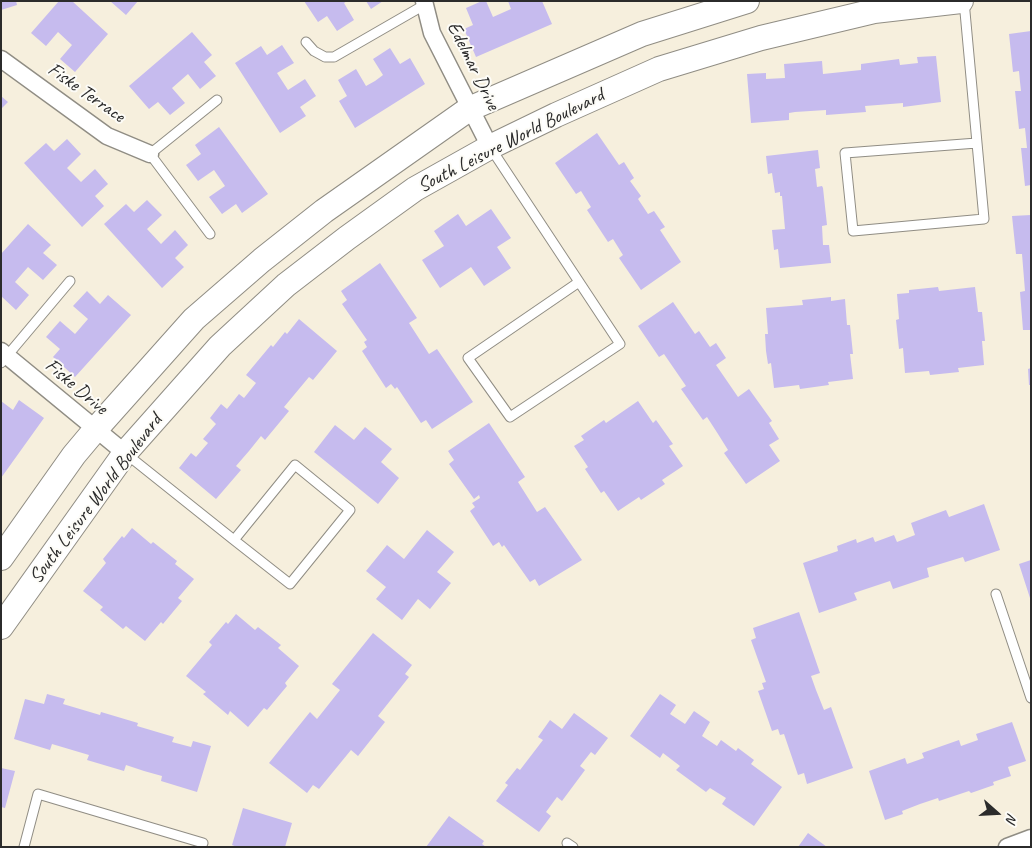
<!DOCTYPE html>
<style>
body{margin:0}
#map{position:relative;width:1032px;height:848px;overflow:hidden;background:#f6efdd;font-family:Caveat,sans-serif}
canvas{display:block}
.frame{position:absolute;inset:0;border:2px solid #2b2b2b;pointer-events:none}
.north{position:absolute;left:972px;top:788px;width:50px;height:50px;-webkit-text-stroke:4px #fdfcf7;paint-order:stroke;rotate:109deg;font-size:14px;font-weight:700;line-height:20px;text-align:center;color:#2b2b2b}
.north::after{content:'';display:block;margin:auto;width:18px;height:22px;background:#2b2b2b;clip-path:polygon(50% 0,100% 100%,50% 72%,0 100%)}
</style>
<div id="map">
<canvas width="1032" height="848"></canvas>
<div class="frame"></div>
<div class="north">N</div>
</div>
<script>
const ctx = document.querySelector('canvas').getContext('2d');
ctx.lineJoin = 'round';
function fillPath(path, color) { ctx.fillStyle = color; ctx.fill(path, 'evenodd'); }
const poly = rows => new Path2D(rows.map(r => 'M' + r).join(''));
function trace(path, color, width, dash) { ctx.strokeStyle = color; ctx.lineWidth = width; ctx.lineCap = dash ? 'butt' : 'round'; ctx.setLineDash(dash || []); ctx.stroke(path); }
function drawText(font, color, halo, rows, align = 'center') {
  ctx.font = font + ' Caveat,sans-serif'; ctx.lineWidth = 4; ctx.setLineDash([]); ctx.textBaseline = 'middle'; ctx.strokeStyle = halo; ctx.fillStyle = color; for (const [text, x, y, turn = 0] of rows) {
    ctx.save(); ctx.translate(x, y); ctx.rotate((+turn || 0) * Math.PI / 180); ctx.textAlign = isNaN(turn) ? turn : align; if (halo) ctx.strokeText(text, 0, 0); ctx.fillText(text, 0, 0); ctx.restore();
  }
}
const building = poly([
 [1,1,16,1,17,5,1,10],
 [59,1,72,1,108,34,75,72,60,59,72,45,58,32,46,46,31,33],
 [110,1,138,1,126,15],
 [304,1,347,1,344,3,354,20,337,31,327,16,318,22],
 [366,1,383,1,371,9],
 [482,1,486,1,493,17,511,9,508,1,542,1,552,24,476,57,464,29,473,25,466,8],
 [1031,31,1031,185,1025,186,1021,148,1027,148,1025,128,1019,129,1015,91,1021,91,1020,82,1019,71,1013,72,1009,34],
 [192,32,212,55,204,62,216,76,200,89,188,74,172,88,185,103,170,115,158,102,149,109,129,86],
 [282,45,294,63,277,73,288,90,305,79,316,96,300,107,306,116,280,133,235,63,261,46,267,55],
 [390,48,400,64,410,58,425,84,355,128,339,101,347,96,338,80,356,69,366,86,375,81,383,75,373,59],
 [936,56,941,102,903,107,903,103,865,106,866,112,826,115,826,110,795,112,789,113,789,120,751,123,747,74,766,73,766,79,785,78,784,64,822,61,823,74,861,70,861,64,899,59,900,65,918,63,917,57],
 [1,96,8,102,1,109],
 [219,127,268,194,242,213,236,204,222,214,209,197,225,186,214,170,198,181,186,165,201,154,195,145],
 [597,133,619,165,624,162,634,178,630,181,641,196,638,199,648,214,654,211,665,227,660,230,681,262,641,290,619,258,623,255,613,239,608,242,587,210,591,207,581,191,576,194,555,163],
 [67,139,81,154,67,168,81,182,95,169,108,184,95,196,104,206,82,227,24,163,46,143,54,151],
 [818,150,820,168,815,169,817,187,822,186,823,188,827,225,822,226,823,245,829,245,831,263,780,268,778,249,774,250,772,230,785,229,782,196,780,196,780,192,775,193,772,173,768,174,766,156],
 [147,200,162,215,147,229,161,244,175,230,188,245,175,258,184,267,162,288,104,224,126,204,134,212],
 [491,209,511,238,497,247,511,268,484,286,471,267,440,288,422,260,444,246,434,231,458,214,466,226],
 [1031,215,1031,330,1023,330,1020,292,1025,291,1022,254,1016,254,1012,216],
 [28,224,51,245,43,253,57,265,43,280,28,267,15,282,29,295,16,310,1,296,1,254],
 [380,263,417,318,409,323,429,354,437,349,473,402,432,429,426,420,421,423,397,387,395,389,391,384,386,388,362,351,367,347,364,342,367,340,342,304,347,300,341,291],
 [938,287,939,291,975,287,978,312,982,312,985,341,982,341,984,365,958,368,959,372,930,375,929,371,905,373,903,348,899,349,896,320,899,319,897,294,909,293,909,290],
 [87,291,100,304,108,295,131,315,75,377,53,357,60,349,46,337,60,321,75,334,88,319,73,306],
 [831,297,831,301,845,299,847,325,850,325,853,354,850,354,853,379,828,382,829,385,800,389,799,385,774,388,771,363,768,364,766,351,765,334,768,334,766,308,803,305,802,300],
 [673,302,695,334,699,331,710,347,716,343,726,358,716,365,738,397,749,389,772,421,769,423,779,439,769,445,780,461,746,484,724,453,728,450,718,434,707,417,703,420,681,389,686,386,664,354,659,357,638,326],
 [299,319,337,351,313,380,309,377,284,407,289,411,265,440,261,436,249,451,236,466,241,470,216,499,179,468,191,453,196,457,208,443,203,439,216,424,210,418,221,404,227,409,239,394,244,398,256,383,246,375,271,345,273,347,285,332,287,334],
 [1031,368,1031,385,1029,385,1028,369],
 [19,400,44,418,1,478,1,401,13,410],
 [638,401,653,423,656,420,673,444,669,446,683,466,662,480,665,484,641,500,639,497,618,511,604,491,601,493,585,469,588,467,574,446,584,440,581,436,604,420,606,423],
 [489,423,525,477,518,482,537,512,545,507,582,560,539,586,535,579,530,582,504,545,502,547,499,542,493,546,470,511,475,507,472,503,480,498,479,495,474,499,449,464,454,460,448,451],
 [335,425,354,440,365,427,392,449,381,462,399,478,378,504,314,452],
 [984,504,1000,550,965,562,963,557,927,568,929,577,893,589,890,581,854,593,857,600,819,613,803,563,838,551,837,546,856,539,857,543,873,537,875,542,894,535,897,542,915,535,911,523,946,510,949,517],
 [132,528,151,544,153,542,177,561,175,564,194,579,178,598,182,601,163,624,161,622,145,641,126,626,123,629,100,610,103,607,83,591,106,563,103,559,122,536,124,538],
 [427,530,454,552,437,572,451,583,430,609,418,599,402,620,376,599,386,587,366,571,387,545,404,559],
 [1031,560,1031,598,1030,598,1019,564],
 [799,612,820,673,811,676,816,690,824,710,831,707,853,768,807,784,804,773,798,775,784,734,780,735,778,729,772,731,758,691,764,689,762,683,766,682,751,640,756,638,753,628],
 [236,614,255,630,258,627,281,645,278,648,299,666,285,683,287,686,267,710,264,708,248,727,230,711,228,715,203,694,206,692,186,676,212,645,209,642,226,622,228,624],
 [373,633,412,665,405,674,409,677,378,716,385,722,358,756,351,750,319,789,313,785,307,793,269,763,310,712,317,719,340,690,332,684],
 [47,694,65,699,63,704,100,715,101,712,138,723,137,726,174,737,172,742,191,747,193,741,211,746,197,792,161,781,162,776,144,771,126,765,124,771,87,760,89,755,52,744,50,750,14,739,25,699,44,704],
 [660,694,676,705,670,714,685,724,694,711,710,722,702,736,717,746,721,740,736,751,738,748,754,760,751,764,782,787,754,826,722,804,726,798,710,788,706,792,676,770,680,766,663,753,660,758,630,736],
 [574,713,608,738,595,755,591,752,580,766,585,770,562,801,557,797,546,812,551,816,539,832,496,801,508,785,505,783,517,768,520,770,543,740,538,737,550,720,562,729],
 [1012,722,1026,761,1008,767,1011,776,993,782,994,785,971,793,969,791,939,801,938,798,920,804,902,811,903,814,885,820,869,771,905,758,907,764,924,758,922,753,959,740,961,746,978,740,976,734],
 [1,768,15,771,5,808,1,807],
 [243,808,292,823,285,847,237,847,232,845],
 [449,816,484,841,482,844,486,847,426,847],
 [808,833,827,847,798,847]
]);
const lane = poly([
 [964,1,974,110,977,143,984,219,853,231,845,153,977,143],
 [306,42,314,51,325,57,334,57,426,4],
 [490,147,620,344,510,417,468,358,579,282],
 [210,234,150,154,217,100],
 [1,363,70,281],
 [125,453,234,540,290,584,350,510,295,465,234,540],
 [996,594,1031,698],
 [567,843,573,847],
 [24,847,38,794,203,843,201,847]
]);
const street = poly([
 [424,1,432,33,490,147],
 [1,59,107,136,150,154],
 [1,351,125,453],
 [1007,847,1031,838]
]);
const secondary = poly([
 [1,558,74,455,95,430,194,319,262,260,324,211,469,109,642,34,747,1],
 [1,627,125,453,220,346,286,285,347,238,415,189,490,147,556,115,659,69,761,38,874,11,961,1]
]);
const streetNames = [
 ["Edelmar Drive",473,66,64],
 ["Fiske Terrace",86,93,35],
 ["South Leisure World Boulevard",511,141,-27],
 ["Fiske Drive",76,387,40],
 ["South Leisure World Boulevard",96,499,-53]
];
fillPath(building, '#c6bbee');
trace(lane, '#908d84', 11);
trace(street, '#908d84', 19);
trace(secondary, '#908d84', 26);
trace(lane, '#fff', 9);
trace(street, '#fff', 16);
trace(secondary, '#fff', 24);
drawText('20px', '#2b2b2b', '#fdfcf7', streetNames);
</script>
